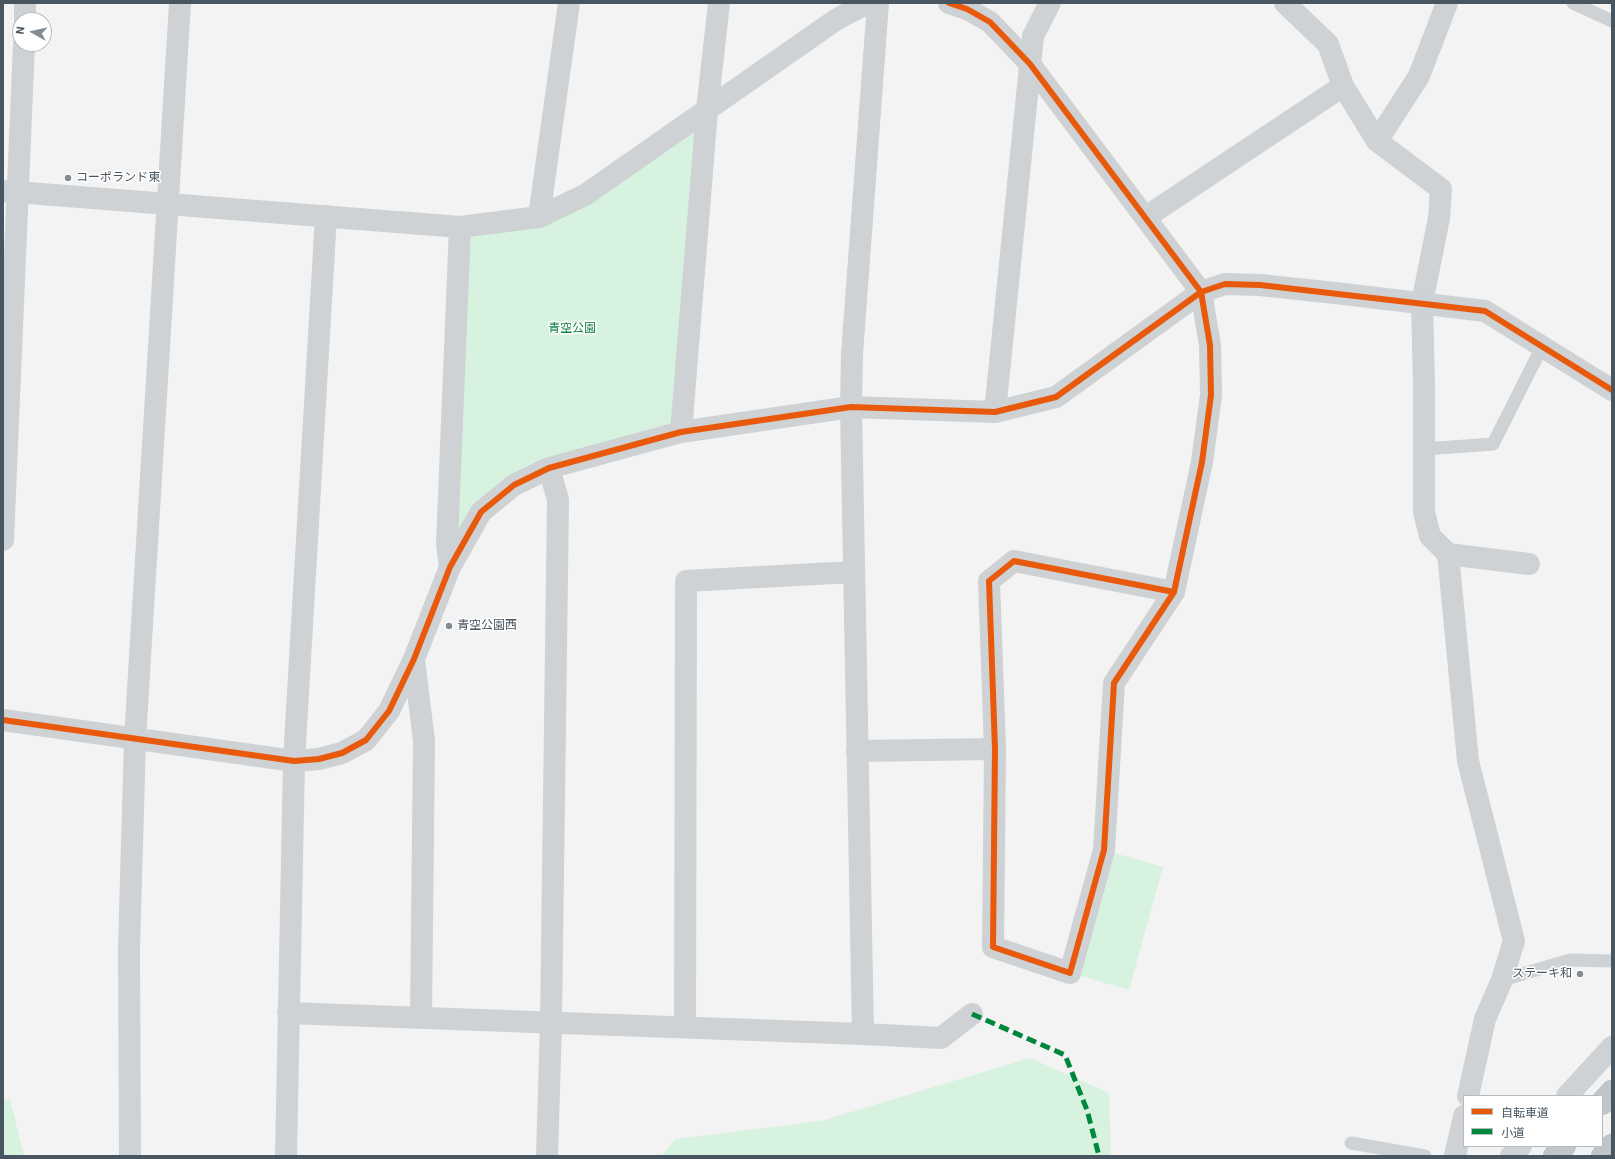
<!DOCTYPE html>
<meta charset="utf-8">
<style>
body{margin:0}
#map{position:relative;width:1615px;height:1159px;overflow:hidden;background:#f3f3f3;font-family:Roboto,"Noto Sans JP",sans-serif}
canvas{display:block}
.frame{position:absolute;inset:0;border:4px solid #485661;pointer-events:none}
.legend{position:absolute;left:1463px;top:1095px;width:140px;height:52px;box-sizing:border-box;background:#fff;border:1px solid #b6bbc0;margin:0;padding:5px 7px;list-style:none;font-size:12px;color:#485661}
.legend li{display:flex;align-items:center;gap:8px;height:20px}
.legend b{width:20px;border:1px solid #b6bbc0}
.north{position:absolute;left:12px;top:12px;width:40px;height:40px;box-sizing:border-box;background:#fff;border:1px solid #b6bbc0;border-radius:50%;rotate:278deg;font-size:11px;font-weight:700;line-height:16px;text-align:center;color:#485661}
.north::after{content:'';display:block;margin:auto;width:14px;height:18px;background:#848d94;clip-path:polygon(50% 0,100% 100%,50% 72%,0 100%)}
</style>
<div id="map">
<canvas width="1615" height="1159"></canvas>
<div class="frame"></div>
<ul class="legend">
<li><b style="height:5px;background:#e8590c"></b>自転車道</li>
<li><b style="height:5px;background:#00873e"></b>小道</li>
</ul>
<div class="north">N</div>
</div>
<script>
const ctx = document.querySelector('canvas').getContext('2d');
ctx.lineJoin = 'round';
function fillPath(path, color) { ctx.fillStyle = color; ctx.fill(path, 'evenodd'); }
const poly = rows => new Path2D(rows.map(r => 'M' + r).join(''));
function trace(path, color, width, dash) { ctx.strokeStyle = color; ctx.lineWidth = width; ctx.lineCap = dash ? 'butt' : 'round'; ctx.setLineDash(dash || []); ctx.stroke(path); }
function drawText(font, color, halo, rows, align = 'center') {
  ctx.font = font + ' Roboto,"Noto Sans JP",sans-serif'; ctx.lineWidth = 3; ctx.setLineDash([]); ctx.textBaseline = 'middle'; ctx.strokeStyle = halo; ctx.fillStyle = color; for (const [text, x, y, turn = 0] of rows) {
    ctx.save(); ctx.translate(x, y); ctx.rotate((+turn || 0) * Math.PI / 180); ctx.textAlign = isNaN(turn) ? turn : align; if (halo) ctx.strokeText(text, 0, 0); ctx.fillText(text, 0, 0); ctx.restore();
  }
}
const green = poly([
 [707,110,681,432,549,467,447,544,460,227,539,217],
 [1104,850,1163,867,1129,990,1070,973],
 [1030,1058,1109,1093,1111,1156,661,1156,676,1139,821,1121],
 [10,1099,24,1156,3,1156,3,1101]
]);
const lane = poly([
 [1573,3,1612,21],
 [1424,449,1493,444,1542,347],
 [1502,980,1570,960,1612,961],
 [1351,1143,1425,1156]
]);
const street = poly([
 [949,3,967,9,990,22,1030,64,1201,292,1210,345,1211,395,1202,462,1174,592,1114,683,1104,850,1070,973,993,947,995,749,989,581,1014,561,1174,592],
 [1285,3,1328,44,1343,86,1377,141,1441,189,1439,218,1422,303,1424,385,1424,512,1430,536,1448,554,1468,761,1514,941,1502,980,1485,1019,1468,1096],
 [25,20,25,3],
 [1377,141,1419,76,1447,3],
 [3,191,460,227,539,217,585,195,837,19,868,3],
 [539,217,569,3],
 [1146,217,1343,86],
 [995,412,1033,36,1050,3],
 [681,432,707,110,719,3],
 [3,540,24,44],
 [1448,554,1529,564],
 [450,567,447,544,460,227],
 [414,659,424,741,421,1017],
 [3,720,294,761,319,759,342,753,366,740,389,711,414,659,450,567,481,512,514,485,549,468,681,432,851,407,995,412,1056,397,1201,292,1225,284,1260,285,1344,294],
 [857,751,995,749],
 [288,1013,863,1034,851,407,852,354,878,3],
 [685,1027,686,581,853,572],
 [863,1034,941,1038,972,1014],
 [130,1156,129,949,135,739,180,3],
 [286,1156,294,761,326,216],
 [547,1156,551,1023,558,500,549,468],
 [1455,1156,1464,1116]
]);
const secondary = poly([
 [1344,294,1485,311,1612,390],
 [1567,1096,1612,1047],
 [1511,1156,1521,1146]
]);
const highway = poly([
 [1602,1103,1612,1092],
 [1555,1156,1564,1146],
 [1603,1156,1612,1146]
]);
const quiet = poly([
 [972,1014,1065,1055,1087,1110,1099,1156]
]);
const cycleway = poly([
 [949,3,967,9,990,22,1030,64,1201,292,1210,345,1211,395,1202,462,1174,592,1114,683,1104,850,1070,973,993,947,995,749,989,581,1014,561,1174,592],
 [3,720,294,761,319,759,342,753,366,740,389,711,414,659,450,567,481,512,514,485,549,468,681,432,851,407,995,412,1056,397,1201,292,1225,284,1260,285,1485,311,1612,390]
]);
const markers = [
 [68,178,4,"#848d94"],
 [449,626,4,"#848d94"],
 [1580,974,4,"#848d94"]
];
const poiNames = [
 ["コーポランド東",76,178],
 ["青空公園西",457,626],
 ["ステーキ和",1572,974,"right"]
];
const parkNames = [
 ["青空公園",572,329]
];
fillPath(green, '#d7f3e0');
trace(highway, '#b7bdc3', 24);
trace(lane, '#ced2d4', 13);
trace(street, '#ced2d4', 22);
trace(secondary, '#ced2d5', 22);
trace(highway, '#bfc5c9', 22);
trace(quiet, '#00873e', 5, [10, 5]);
trace(cycleway, '#e8590c', 6);
for (const [x, y, r, color] of markers) { const dot = new Path2D(); dot.arc(x, y, r, 0, 2 * Math.PI); ctx.fillStyle = color; ctx.fill(dot); trace(dot, '#fff', 1.5); }
drawText('12px', '#485661', '#fff', poiNames, 'left');
drawText('12px', '#128346', '#fff', parkNames);
</script>
